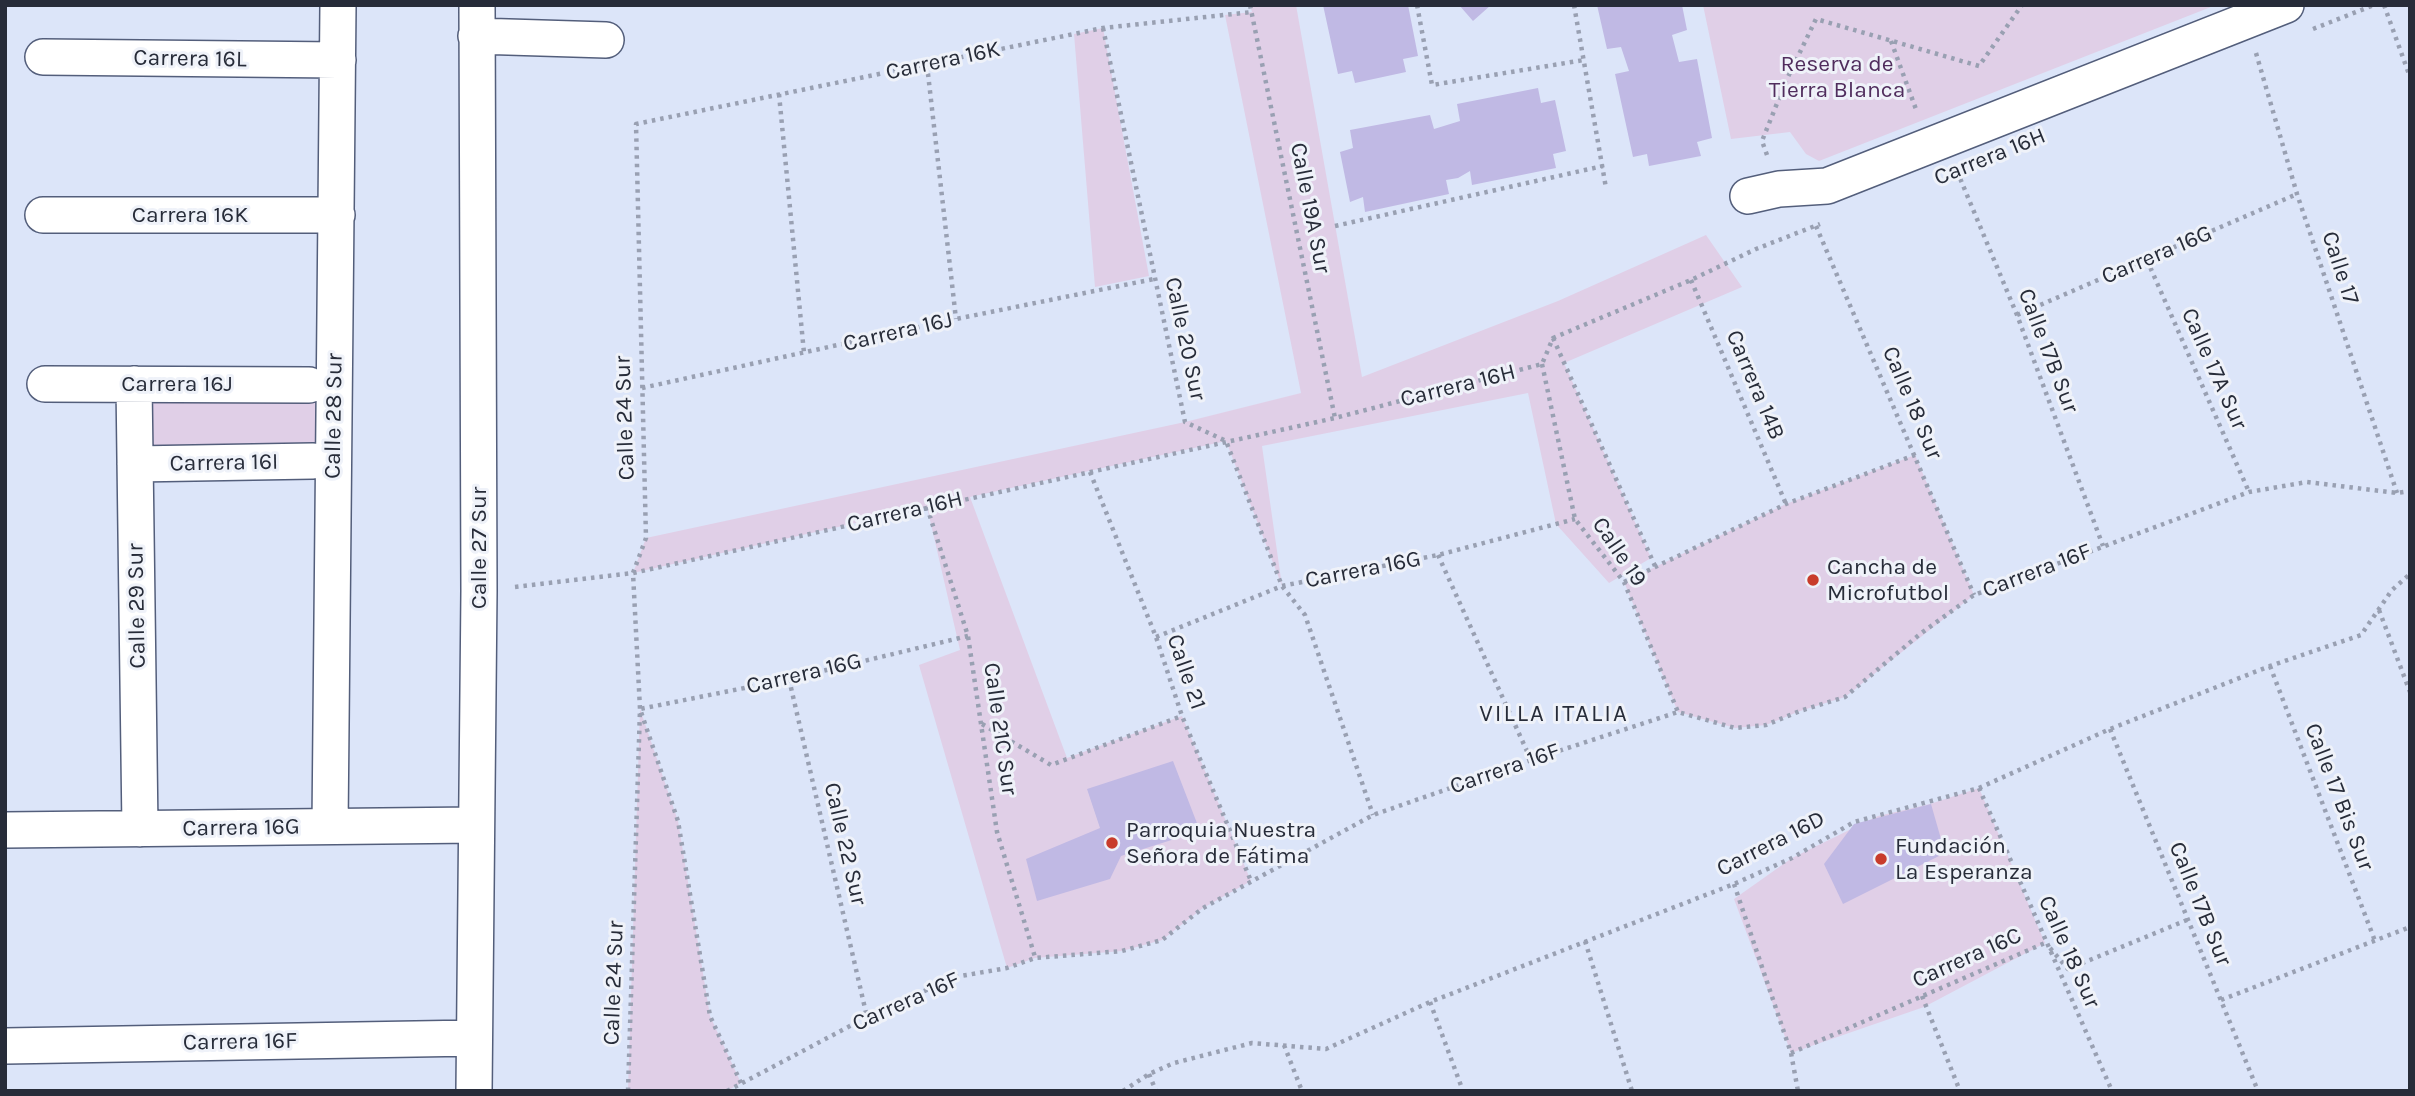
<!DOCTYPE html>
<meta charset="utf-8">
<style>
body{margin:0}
#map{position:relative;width:2415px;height:1096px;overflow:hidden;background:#dce5f9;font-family:Karla,sans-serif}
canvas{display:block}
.frame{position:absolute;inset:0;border:7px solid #272c39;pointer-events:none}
</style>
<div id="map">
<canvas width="2415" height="1096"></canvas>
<div class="frame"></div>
</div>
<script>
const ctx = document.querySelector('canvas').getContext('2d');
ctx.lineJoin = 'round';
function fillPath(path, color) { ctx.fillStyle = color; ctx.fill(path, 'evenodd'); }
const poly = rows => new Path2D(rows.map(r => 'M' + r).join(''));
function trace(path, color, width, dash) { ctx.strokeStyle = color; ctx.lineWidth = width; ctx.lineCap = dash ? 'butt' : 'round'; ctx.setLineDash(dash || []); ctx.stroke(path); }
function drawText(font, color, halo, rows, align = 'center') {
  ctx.font = font + ' Karla,sans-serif'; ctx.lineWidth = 6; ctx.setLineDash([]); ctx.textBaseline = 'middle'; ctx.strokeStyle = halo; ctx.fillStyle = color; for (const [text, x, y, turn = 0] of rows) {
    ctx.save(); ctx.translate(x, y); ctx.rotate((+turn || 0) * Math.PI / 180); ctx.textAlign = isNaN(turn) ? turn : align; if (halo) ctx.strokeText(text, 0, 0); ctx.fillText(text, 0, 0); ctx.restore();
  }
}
const green = poly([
 [1250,5,1296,5,1362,377,1558,301,1706,235,1742,287,1564,363,1651,558,1609,583,1556,524,1528,393,1262,446,1282,586,1226,441,970,497,1067,758,1182,716,1251,881,1203,908,1162,940,1122,951,1035,958,1007,968,919,665,960,650,927,507,633,573,646,538,1185,422,1301,393,1225,15,1252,12],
 [1703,5,2216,5,1819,161,1806,154,1790,132,1731,139],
 [1103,28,1149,276,1095,287,1074,34],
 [316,394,316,454,147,455,146,396],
 [1915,455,1974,595,1845,697,1800,711,1766,725,1735,728,1678,712,1624,582,1786,504],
 [640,709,678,821,710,1016,741,1083,727,1091,628,1091],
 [1979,788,2045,943,1924,1007,1791,1053,1734,899,1792,858,1878,816,1930,804]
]);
const building = poly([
 [1323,5,1408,5,1418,56,1403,59,1406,72,1355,83,1352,71,1338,74],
 [1459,5,1491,5,1473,21],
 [1597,5,1682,5,1687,30,1672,35,1679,62,1697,59,1712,138,1697,142,1701,156,1649,166,1647,154,1633,157,1615,74,1629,71,1621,47,1607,49],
 [1538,88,1541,103,1555,100,1566,151,1553,154,1556,168,1472,185,1470,171,1458,178,1446,180,1449,194,1365,212,1363,197,1350,202,1340,152,1353,148,1350,130,1430,115,1434,129,1460,121,1457,104],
 [1173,761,1200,831,1121,856,1110,879,1037,901,1026,859,1100,828,1087,789],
 [1931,804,1945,853,1843,904,1824,864,1854,824]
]);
const path = poly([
 [1250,5,1335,418],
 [1417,5,1432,85,1584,60],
 [1574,5,1606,188],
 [2384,5,2410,77],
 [1103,28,1185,422,1226,441,1282,586,1305,615,1373,815],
 [2313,29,2374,5],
 [1891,41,1917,112],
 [2256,53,2297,194,2397,493],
 [927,65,956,319],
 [779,94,804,353],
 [1767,155,1762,141,1786,81,1816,19,1979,66,2022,5],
 [1957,171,2017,315,2103,546],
 [1335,226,1603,166],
 [1816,226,1974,595],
 [2147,260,2249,492],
 [1691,280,1786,504],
 [2017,315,2297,194],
 [1553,338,1655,566],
 [1542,364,1575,519,1624,582,1678,712],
 [642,388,956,319,1154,279],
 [1090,472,1156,637,1182,716,1251,881],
 [927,507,968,636,997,832,1035,957],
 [1438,555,1531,760],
 [1624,582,1786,504,1915,455],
 [515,587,633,573,1335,418,1542,364,1553,338,1691,280,1756,249,1820,224],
 [2379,610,2410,692],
 [1156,637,1282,586,1438,555,1575,519],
 [2270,666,2375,941],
 [789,679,867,1017],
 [982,724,1051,765,1182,716],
 [2110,729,2258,1091],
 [1979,788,2112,1091],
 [1734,884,1791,1053,1798,1091],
 [1585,941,1632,1091],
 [2050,948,2068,969,2187,920],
 [1922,996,1960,1091],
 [2221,1000,2410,927],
 [1430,1002,1463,1091],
 [1284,1045,1302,1091],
 [1791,1053,2045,943],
 [1149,1074,1156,1091],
 [741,1083,710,1016,678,821,640,709,789,679,968,636],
 [628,1091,640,709,633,573,646,538,636,124,1103,28,1252,12],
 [727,1091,867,1017,955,977,1007,968,1035,958,1122,951,1162,940,1203,908,1373,815,1531,760,1678,712,1735,728,1766,725,1800,711,1845,697,1920,634,1974,595,2249,492,2307,482,2397,493,2410,491],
 [1123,1091,1149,1074,1174,1063,1252,1043,1326,1049,1430,1002,1734,884,1792,858,1854,822,1979,788,2110,729,2270,666,2361,635,2392,590,2410,574]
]);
const minor = poly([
 [476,36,606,40],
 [43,57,338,60],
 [1748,196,1779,189,1827,186,2286,5],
 [43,215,337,215],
 [45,384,309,385],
 [134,384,140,829],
 [135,464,313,461],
 [330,826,338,5],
 [5,830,476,825],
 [5,1046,474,1038],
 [474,1091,479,591,477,5]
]);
const markers = [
 [1813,580,7,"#c83c2b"],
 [1112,843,7,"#c83c2b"],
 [1881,859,7,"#c83c2b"]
];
const streetNames = [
 ["Carrera 16L",190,59,1],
 ["Carrera 16K",943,61,-12],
 ["Carrera 16H",1990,157,-22],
 ["Calle 19A Sur",1310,208,79],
 ["Carrera 16K",190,215],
 ["Carrera 16G",2157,255,-23],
 ["Calle 17",2340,268,72],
 ["Carrera 16J",898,332,-13],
 ["Calle 20 Sur",1185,339,78],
 ["Calle 17B Sur",2048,351,69],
 ["Calle 17A Sur",2214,369,66],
 ["Carrera 16J",177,384],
 ["Carrera 14B",1755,385,67],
 ["Carrera 16H",1458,386,-14],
 ["Calle 18 Sur",1912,403,67],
 ["Calle 28 Sur",334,416,-89],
 ["Calle 24 Sur",625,418,-92],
 ["Carrera 16I",224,463,-1],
 ["Carrera 16H",905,512,-13],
 ["Calle 27 Sur",479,548,-90],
 ["Calle 19",1619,552,56],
 ["Carrera 16G",1363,570,-11],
 ["Carrera 16F",2037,571,-21],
 ["Calle 29 Sur",137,606,-91],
 ["Calle 21",1186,672,71],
 ["Carrera 16G",804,674,-13],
 ["Calle 21C Sur",1000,729,82],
 ["Carrera 16F",1505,769,-19],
 ["Calle 17 Bis Sur",2339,797,69],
 ["Carrera 16G",241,828,-1],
 ["Calle 22 Sur",845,844,77],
 ["Carrera 16D",1771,844,-27],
 ["Calle 17B Sur",2200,904,68],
 ["Calle 18 Sur",2069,952,66],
 ["Carrera 16C",1967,958,-24],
 ["Calle 24 Sur",614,983,-88],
 ["Carrera 16F",906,1002,-24],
 ["Carrera 16F",240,1042,-1]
];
const parkNames = [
 ["Reserva de",1837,64],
 ["Tierra Blanca",1837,90]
];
const poiNames = [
 ["Cancha de",1827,567],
 ["Microfutbol",1827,593],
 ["Parroquia Nuestra",1126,830],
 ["Señora de Fátima",1126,856],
 ["Fundación",1895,846],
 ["La Esperanza",1895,872]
];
const neighbourhoodNames = [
 ["VILLA ITALIA",1554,714]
];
fillPath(green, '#e0cfe7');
fillPath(building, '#c0b9e4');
trace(minor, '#535e7b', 38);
trace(path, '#99a0b2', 4.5, [3.5, 5]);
trace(minor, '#fff', 35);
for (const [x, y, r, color] of markers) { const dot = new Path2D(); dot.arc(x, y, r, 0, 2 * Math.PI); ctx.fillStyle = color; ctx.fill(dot); trace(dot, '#eff2f9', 2.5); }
drawText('23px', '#272c39', '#eff2f9', streetNames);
drawText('23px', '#502d5d', '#eff2f9', parkNames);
drawText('23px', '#272c39', '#eff2f9', poiNames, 'left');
ctx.letterSpacing = '2px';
drawText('24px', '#272c39', '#eff2f9', neighbourhoodNames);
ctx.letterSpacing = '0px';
</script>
